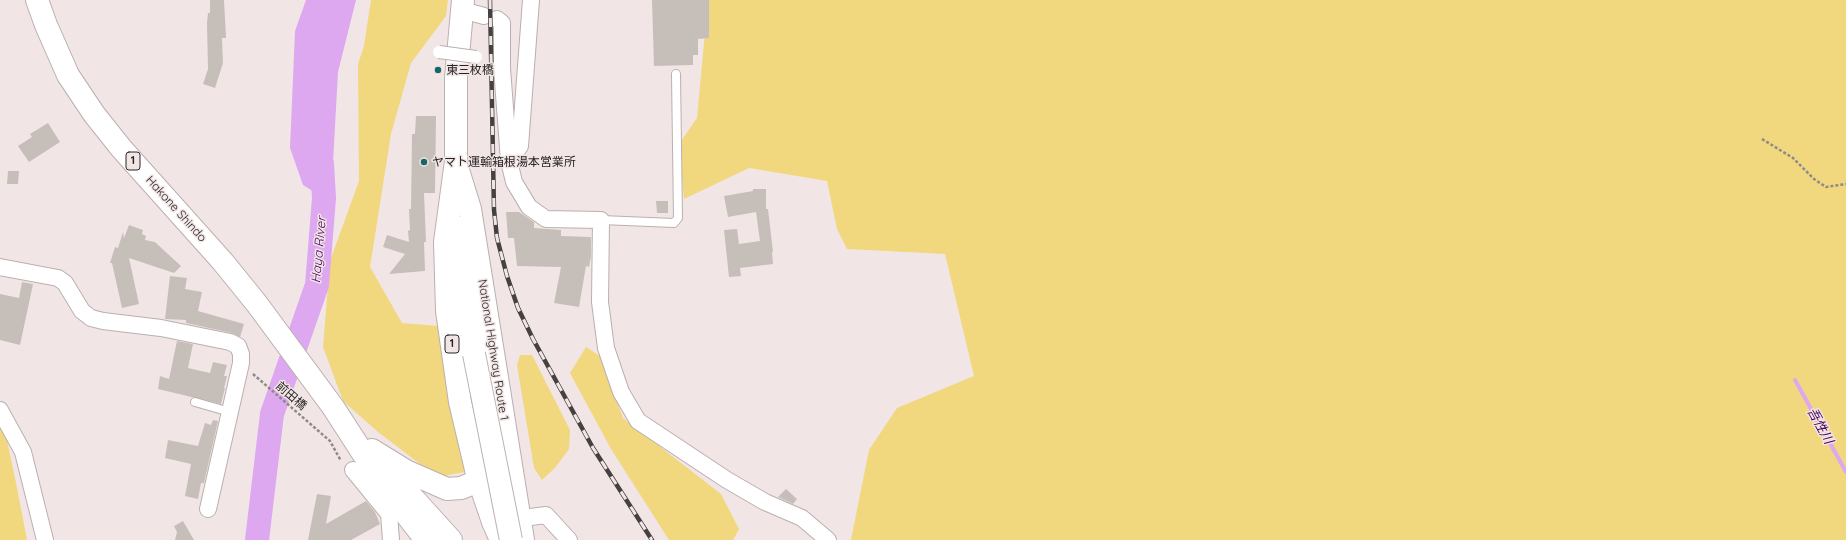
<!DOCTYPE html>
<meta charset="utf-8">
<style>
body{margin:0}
canvas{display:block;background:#f1e6e5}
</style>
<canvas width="1846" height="540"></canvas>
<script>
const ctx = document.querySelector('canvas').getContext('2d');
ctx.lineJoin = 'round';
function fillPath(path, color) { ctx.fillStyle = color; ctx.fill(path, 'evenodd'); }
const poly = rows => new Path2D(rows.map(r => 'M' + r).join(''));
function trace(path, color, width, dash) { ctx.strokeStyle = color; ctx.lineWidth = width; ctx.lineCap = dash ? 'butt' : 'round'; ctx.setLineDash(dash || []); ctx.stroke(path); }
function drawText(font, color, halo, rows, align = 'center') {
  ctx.font = font + ' Quicksand,"Noto Sans JP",sans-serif'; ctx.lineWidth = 3; ctx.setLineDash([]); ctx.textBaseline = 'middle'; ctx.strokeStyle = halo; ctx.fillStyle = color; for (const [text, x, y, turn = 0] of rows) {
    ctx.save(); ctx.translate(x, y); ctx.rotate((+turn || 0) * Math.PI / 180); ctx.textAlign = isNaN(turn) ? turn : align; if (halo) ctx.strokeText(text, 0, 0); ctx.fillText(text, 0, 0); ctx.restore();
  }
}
const green = poly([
 [371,0,448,0,446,16,411,63,391,134,370,267,402,323,438,326,465,472,437,477,378,432,343,401,323,347,330,261,359,181,358,64,364,46],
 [708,0,1846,0,1846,540,851,540,869,450,897,408,974,376,945,254,847,249,837,229,827,181,749,168,684,199,679,144,697,118],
 [586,347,600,356,623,418,721,494,739,529,733,540,669,540,611,449,570,373],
 [520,355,532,355,570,430,569,449,555,468,542,480,534,468,517,365],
 [0,407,16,483,27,540,0,540]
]);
const water = poly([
 [306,0,356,0,338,72,332,181,324,198,303,185,290,148,295,31]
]);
const stream = poly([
 [1795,380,1846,472]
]);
const river = poly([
 [257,540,272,414,317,285,324,198,322,164]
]);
const building = poly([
 [210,0,224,0,226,38,222,38,223,63,215,88,203,84,208,69,207,23,208,13,210,13],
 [652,0,709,0,709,38,698,39,698,55,693,55,693,65,654,66],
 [416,116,436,116,435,193,424,193,426,242,424,242,425,271,389,274,405,254,383,247,387,235,409,242,408,231,410,230,409,209,411,209,412,134,415,134],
 [48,123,60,142,29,162,18,146,32,137,30,134],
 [8,171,19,171,18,184,7,184],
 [753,189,766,189,766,209,768,209,773,252,772,252,773,264,740,268,741,276,729,277,724,230,737,229,739,244,760,241,756,212,728,217,724,196,753,191],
 [656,201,668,201,668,213,657,213],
 [506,212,519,212,534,222,534,228,561,230,561,236,591,237,591,256,589,267,586,266,579,307,554,303,561,267,517,266,514,238,508,238],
 [129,225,143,230,142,234,146,236,145,240,155,242,181,266,174,273,129,258,139,304,122,308,112,263,110,263,115,247,118,248,123,232,124,238],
 [170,276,187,278,185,289,202,292,198,311,244,324,240,337,232,333,186,323,186,320,165,319],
 [22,282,33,284,20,345,0,340,0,294,19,298],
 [177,341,193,344,188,368,210,373,213,362,227,365,224,376,227,376,224,388,225,388,221,404,158,389,160,376,169,379],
 [213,420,218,421,204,483,201,483,198,499,185,496,191,464,165,458,168,440,198,446,205,423,211,425],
 [786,489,797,499,793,504,778,497],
 [317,494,331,496,326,524,366,501,375,512,380,524,351,540,308,540],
 [183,521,194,540,175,540,177,532,174,526]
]);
const path = poly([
 [1762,139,1793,158,1814,179,1826,187,1846,184],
 [253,374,330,441,341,461]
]);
const service = poly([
 [601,220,674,223,678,218,676,74],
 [195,402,230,412]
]);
const minor = poly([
 [462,10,484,16],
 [497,19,502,23,502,68,509,161,514,182,529,207,546,219,601,220,600,302,606,348,621,392,638,421,727,480,765,502,802,518,828,540],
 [509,161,520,146,531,0],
 [0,267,58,278,65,283,82,311,91,318,103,321,161,328,230,342,238,346,241,354,241,363,208,509],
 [0,410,23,452,45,540],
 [353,470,389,514,391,540],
 [508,520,546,515,569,540]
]);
const trunk = poly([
 [463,0,456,78,456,161,445,242,447,311,460,402,478,478,493,522,501,540],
 [458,170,470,209,523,540],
 [460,228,474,354]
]);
const motorway = poly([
 [37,0,46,25,68,75,94,114,121,148,223,262,257,304,333,407,384,486,426,540],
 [372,450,406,471,447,489,461,488,471,484,478,478],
 [393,476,451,540]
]);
const rail = poly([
 [490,0,494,210,497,238,507,276,518,308,533,339,593,448,652,540]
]);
const pedestrianBridge = poly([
 [439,52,476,57]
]);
const trunkBridge = poly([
 [474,354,511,540]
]);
const markers = [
 [438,70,4,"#186667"],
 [424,162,4,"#186667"]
];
const shields = [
 [133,161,14],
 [452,344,14]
];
const shieldNames = [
 ["1",133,161],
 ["1",452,344]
];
const poiNames = [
 ["東三枚橋",446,70],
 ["ヤマト運輸箱根湯本営業所",432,162]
];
const streetNames = [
 ["Hakone Shindo",176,209,48],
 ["National Highway Route 1",493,350,81],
 ["前田橋",291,396,41]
];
const waterNames = [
 ["Haya River",319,250,-85],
 ["吾性川",1820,426,61]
];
fillPath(green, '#f1d77e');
fillPath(water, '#dda8f0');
trace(stream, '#dda8f0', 4);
trace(river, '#dda8f0', 24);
fillPath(building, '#c6bfb9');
trace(service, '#bab0af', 10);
trace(minor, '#bab0af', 18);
trace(trunk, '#bab0af', 24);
trace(motorway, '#bab0af', 24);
trace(path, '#908988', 2.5, [3, 2]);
trace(service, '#fff', 8);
trace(minor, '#fff', 16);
trace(trunk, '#fff', 22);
trace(motorway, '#fff', 22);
trace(rail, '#454140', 4.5);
trace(rail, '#f1e6e5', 3, [9]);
trace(pedestrianBridge, '#bab0af', 14, []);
trace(trunkBridge, '#bab0af', 24, []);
trace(pedestrianBridge, '#fff', 12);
trace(trunkBridge, '#fff', 22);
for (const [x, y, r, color] of markers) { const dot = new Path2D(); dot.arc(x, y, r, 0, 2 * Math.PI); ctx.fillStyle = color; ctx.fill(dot); trace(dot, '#f1e6e5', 1.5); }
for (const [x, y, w] of shields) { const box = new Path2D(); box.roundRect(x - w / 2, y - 9, w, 18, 3); ctx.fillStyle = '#f1e6e5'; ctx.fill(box); trace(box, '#282524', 1); }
drawText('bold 11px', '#282524', null, shieldNames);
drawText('12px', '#282524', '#f1e6e5', poiNames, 'left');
drawText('12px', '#282524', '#f1e6e5', streetNames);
drawText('italic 13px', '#4a045d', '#f1e6e5', waterNames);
</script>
